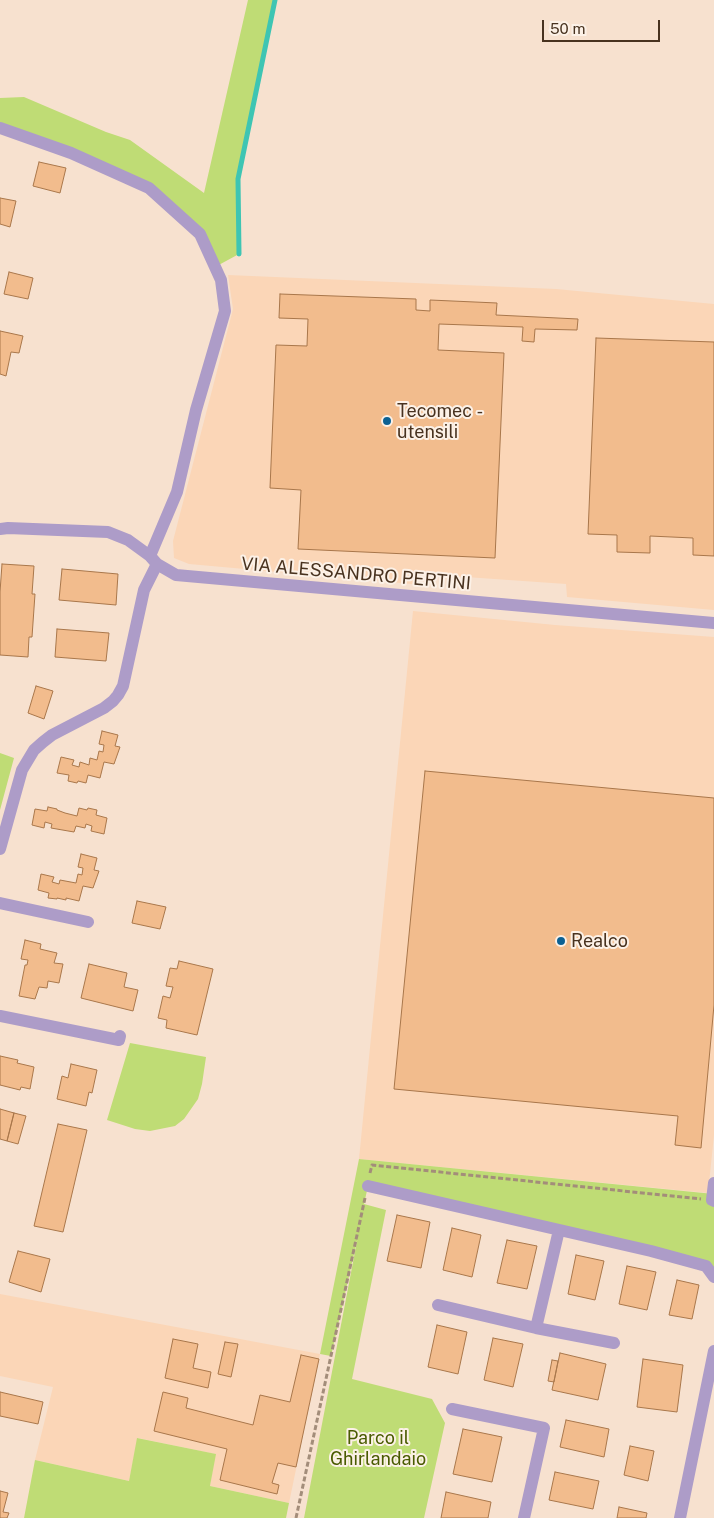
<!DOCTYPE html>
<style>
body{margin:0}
#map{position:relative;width:714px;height:1518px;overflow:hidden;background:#f7e1cf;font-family:"Public Sans",sans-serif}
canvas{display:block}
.scale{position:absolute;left:542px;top:20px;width:118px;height:22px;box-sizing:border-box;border:2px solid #48321f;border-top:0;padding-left:6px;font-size:15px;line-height:18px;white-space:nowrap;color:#48321f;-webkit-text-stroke:4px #fcf1e7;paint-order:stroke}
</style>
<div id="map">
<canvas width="714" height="1518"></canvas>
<div class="scale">50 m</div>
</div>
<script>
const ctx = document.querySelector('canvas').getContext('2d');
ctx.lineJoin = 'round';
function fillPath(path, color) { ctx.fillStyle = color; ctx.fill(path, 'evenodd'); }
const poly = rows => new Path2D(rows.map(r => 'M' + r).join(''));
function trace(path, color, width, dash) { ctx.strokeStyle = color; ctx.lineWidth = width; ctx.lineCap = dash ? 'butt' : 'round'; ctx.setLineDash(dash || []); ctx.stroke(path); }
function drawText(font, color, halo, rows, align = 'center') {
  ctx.font = font + ' "Public Sans",sans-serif'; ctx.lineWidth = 4; ctx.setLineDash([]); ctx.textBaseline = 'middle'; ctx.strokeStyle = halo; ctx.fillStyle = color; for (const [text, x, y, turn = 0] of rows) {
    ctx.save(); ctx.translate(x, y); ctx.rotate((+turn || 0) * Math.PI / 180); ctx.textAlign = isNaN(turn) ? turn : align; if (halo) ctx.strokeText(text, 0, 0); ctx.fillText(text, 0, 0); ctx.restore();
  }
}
const built = poly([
 [228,275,556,289,714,304,714,610,567,597,566,584,423,574,412,584,189,564,174,558,173,541,233,309],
 [413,611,555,625,714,637,714,1135,708,1193,359,1159],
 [0,1294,320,1354,289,1503,210,1486,215,1454,138,1438,129,1481,35,1460,53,1387,0,1376]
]);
const green = poly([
 [248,0,275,0,238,179,239,254,215,267,200,234,149,188,0,128,0,98,24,97,106,132,130,140,204,193],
 [0,753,14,758,0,810],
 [130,1043,206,1057,202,1084,198,1099,184,1119,175,1126,150,1131,135,1129,107,1120],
 [359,1159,714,1194,714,1277,705,1266,368,1186,364,1204,386,1210,352,1379,432,1399,445,1423,424,1518,304,1518,358,1236,331,1356,320,1354],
 [137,1438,216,1454,210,1486,289,1503,286,1518,24,1518,35,1460,129,1481]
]);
const stream = poly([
 [239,254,238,179,275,0]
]);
const building = poly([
 [39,162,66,168,60,193,33,186,39,162],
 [0,198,16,201,10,227,0,224,0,198],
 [9,272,33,278,28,299,4,294,9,272],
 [280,294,416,299,416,310,430,311,430,300,497,303,496,315,578,319,577,330,535,329,534,342,522,341,523,327,439,324,438,350,504,353,495,558,298,549,301,490,270,488,276,345,307,346,308,319,279,318,280,294],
 [0,331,23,336,19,353,11,352,6,376,0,374,0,331],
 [596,338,714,342,714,556,693,555,693,538,650,536,650,553,617,552,617,535,588,534,596,338],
 [2,564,34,566,32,594,35,594,32,637,29,637,28,657,0,655,0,592,2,564],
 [62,569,118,574,116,605,59,600,62,569],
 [57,629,109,633,106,661,55,657,57,629],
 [36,686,53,691,44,719,28,713,36,686],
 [102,731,118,735,115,746,120,747,114,764,104,762,100,778,88,775,86,783,78,781,77,783,68,781,69,775,57,773,61,757,74,760,72,765,79,767,80,762,89,765,90,758,97,760,99,751,103,752,104,745,99,744,102,731],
 [425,771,714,798,714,1005,701,1148,675,1145,678,1116,394,1089,425,771],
 [48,807,57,809,57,810,65,813,77,816,79,808,87,810,88,808,97,810,96,815,107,818,104,834,91,831,92,826,86,824,85,828,76,826,74,832,51,828,52,824,45,822,44,828,32,825,35,809,47,811,48,807],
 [81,854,97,858,94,870,99,871,93,888,83,886,79,901,66,898,66,900,57,898,57,899,48,898,49,893,38,890,41,874,54,877,52,882,59,884,60,880,76,883,78,874,82,875,83,868,78,867,81,854],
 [137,901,166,907,160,929,132,923,137,901],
 [25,940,41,944,40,949,57,953,54,963,63,964,59,983,48,981,47,988,39,987,35,999,19,996,25,965,27,965,28,960,21,959,25,940],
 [179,961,213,969,197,1035,166,1028,167,1020,158,1018,163,996,170,998,173,987,166,986,170,968,177,969,179,961],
 [89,964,127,973,124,987,138,990,133,1011,81,998,89,964],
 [0,1056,18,1060,17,1063,34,1067,30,1089,21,1087,20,1090,0,1085,0,1056],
 [71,1064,97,1070,92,1093,89,1092,86,1106,57,1099,62,1076,68,1078,71,1064],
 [0,1109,14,1113,7,1141,0,1139,0,1109],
 [14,1113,26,1116,18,1144,7,1141,14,1113],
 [58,1124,87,1130,63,1232,34,1226,58,1124],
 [397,1215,430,1222,421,1268,387,1261,397,1215],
 [452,1228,481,1235,472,1277,443,1270,452,1228],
 [507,1240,537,1246,527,1289,497,1283,507,1240],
 [18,1251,50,1259,41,1292,9,1282,18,1251],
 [576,1255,604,1261,595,1300,568,1294,576,1255],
 [627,1266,656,1272,647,1310,619,1304,627,1266],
 [677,1280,699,1285,692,1319,669,1315,677,1280],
 [437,1325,467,1332,458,1374,428,1367,437,1325],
 [493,1338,523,1344,513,1387,484,1380,493,1338],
 [173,1339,198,1344,193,1368,211,1372,208,1388,165,1378,173,1339],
 [225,1342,238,1344,231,1377,218,1374,225,1342],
 [560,1353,606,1364,598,1400,552,1390,560,1353],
 [301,1355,319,1359,296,1467,278,1463,272,1483,279,1485,277,1494,220,1480,227,1449,154,1431,163,1392,188,1398,186,1408,253,1425,260,1395,290,1402,301,1355],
 [643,1359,683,1365,677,1412,637,1407,643,1359],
 [552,1360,558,1361,554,1382,548,1381,552,1360],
 [0,1392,43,1402,38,1424,0,1416,0,1392],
 [566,1420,609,1429,604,1457,560,1447,566,1420],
 [463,1429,502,1437,492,1482,453,1474,463,1429],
 [630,1446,654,1451,648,1481,624,1475,630,1446],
 [555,1472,599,1481,593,1509,549,1500,555,1472],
 [0,1491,8,1493,3,1512,9,1513,7,1518,0,1518,0,1491],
 [446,1492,491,1502,488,1518,441,1518,446,1492],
 [619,1507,647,1513,646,1518,617,1518,619,1507]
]);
const path = poly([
 [370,1173,372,1165,701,1199],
 [296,1518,365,1198]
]);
const minor = poly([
 [0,128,71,153,149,188,200,234,221,280,225,311,196,410,177,492,150,556],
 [0,529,8,528,108,532,128,540,150,556,157,564,176,575,714,623],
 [0,849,22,770,34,750,43,742,52,735,104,708,113,701,118,695,123,686,144,590,157,564],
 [0,903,88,922],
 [0,1016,119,1040,120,1036],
 [714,1183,712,1200,714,1201],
 [368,1186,651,1251,706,1266,714,1277],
 [559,1230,536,1328,614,1343],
 [438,1305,536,1328],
 [452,1409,544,1428,524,1518],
 [680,1518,714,1351]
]);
const markers = [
 [387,421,5,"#0c6193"],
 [561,941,5,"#0c6193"]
];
const poiNames = [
 ["Tecomec -",397,411],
 ["utensili",397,432],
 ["Realco",571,941]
];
const streetNames = [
 ["VIA ALESSANDRO PERTINI",356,574,5]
];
const parkNames = [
 ["Parco il",378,1438],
 ["Ghirlandaio",378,1459]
];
fillPath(built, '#fbd6b7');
fillPath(green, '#bfdc75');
trace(stream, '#3ec5b3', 5);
fillPath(building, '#f2bc8d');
trace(building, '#a9774b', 1);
trace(path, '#a38d7a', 3, [5, 2.5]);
trace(minor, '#ad9cc8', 12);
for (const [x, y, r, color] of markers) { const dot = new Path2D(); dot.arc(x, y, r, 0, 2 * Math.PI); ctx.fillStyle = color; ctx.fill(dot); trace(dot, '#fcf1e7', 2); }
drawText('18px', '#48321f', '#fcf1e7', poiNames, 'left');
drawText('18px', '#48321f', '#fcf1e7', streetNames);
drawText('18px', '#495b01', '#fcf1e7', parkNames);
</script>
